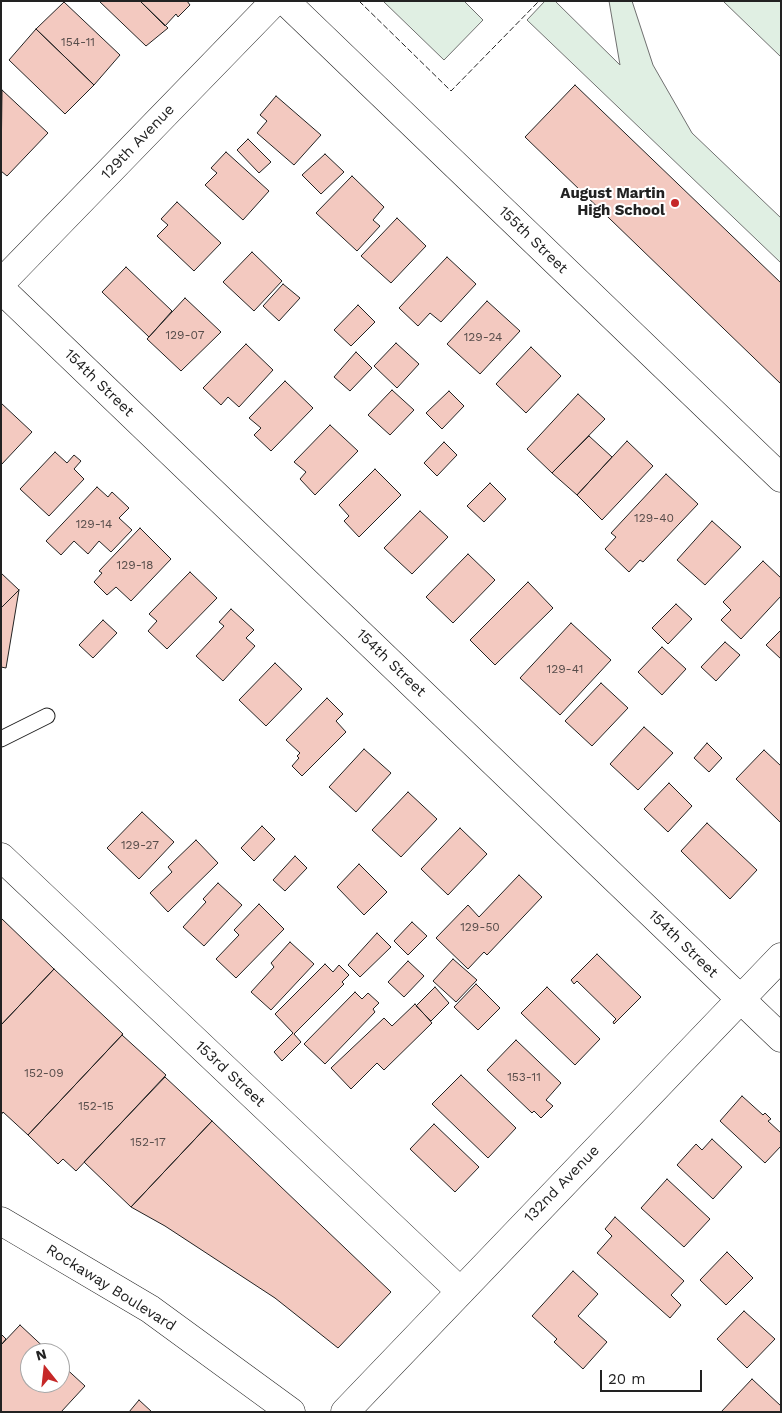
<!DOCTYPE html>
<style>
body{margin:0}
#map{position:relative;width:782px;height:1413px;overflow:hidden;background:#fff;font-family:"Work Sans",sans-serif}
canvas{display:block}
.frame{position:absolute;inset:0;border:2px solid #222;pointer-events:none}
.north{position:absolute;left:20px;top:1343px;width:50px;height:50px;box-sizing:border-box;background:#fff;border:1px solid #a7a7a7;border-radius:50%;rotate:344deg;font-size:14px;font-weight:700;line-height:20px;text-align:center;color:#222}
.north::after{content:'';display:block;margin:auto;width:18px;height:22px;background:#c62828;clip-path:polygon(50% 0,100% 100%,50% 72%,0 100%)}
.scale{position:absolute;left:600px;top:1370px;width:102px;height:22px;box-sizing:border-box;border:2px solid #222;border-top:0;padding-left:6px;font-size:15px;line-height:18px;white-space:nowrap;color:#222;-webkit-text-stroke:4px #fff;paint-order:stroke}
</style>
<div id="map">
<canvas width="782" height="1413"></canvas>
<div class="frame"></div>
<div class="north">N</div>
<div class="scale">20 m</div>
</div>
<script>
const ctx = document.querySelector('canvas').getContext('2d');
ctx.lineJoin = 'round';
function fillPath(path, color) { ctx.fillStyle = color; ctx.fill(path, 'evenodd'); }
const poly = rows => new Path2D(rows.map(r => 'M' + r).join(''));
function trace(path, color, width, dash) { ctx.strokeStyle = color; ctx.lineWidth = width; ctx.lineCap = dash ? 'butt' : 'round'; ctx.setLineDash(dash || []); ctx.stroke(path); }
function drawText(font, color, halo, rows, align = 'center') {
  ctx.font = font + ' "Work Sans",sans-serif'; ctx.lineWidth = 4; ctx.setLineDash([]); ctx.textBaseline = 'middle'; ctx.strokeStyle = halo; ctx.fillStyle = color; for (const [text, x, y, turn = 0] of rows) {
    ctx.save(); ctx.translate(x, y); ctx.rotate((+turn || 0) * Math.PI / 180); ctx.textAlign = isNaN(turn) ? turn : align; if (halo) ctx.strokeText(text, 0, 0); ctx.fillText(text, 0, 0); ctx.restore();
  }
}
const green = poly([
 [383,1,464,1,483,20,444,60,383,1],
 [545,1,555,1,620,65,609,1,632,1,653,65,692,133,781,218,781,263,527,20,545,1],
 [723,1,781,1,781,57,723,1]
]);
const building = poly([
 [99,1,140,1,168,28,146,46,99,1],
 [140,1,187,1,190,5,178,17,176,14,165,26,140,1],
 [64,2,120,55,94,85,36,29,64,2],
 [36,29,94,85,65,114,9,60,36,29],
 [575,85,781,283,781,384,525,137,575,85],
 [2,90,48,133,7,176,1,171,2,90],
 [276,96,321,135,294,165,257,133,267,121,260,115,276,96],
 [248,139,271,162,259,173,237,150,248,139],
 [226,152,269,191,243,220,205,185,217,173,211,168,226,152],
 [325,154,344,172,321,194,302,175,325,154],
 [352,176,384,207,373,220,380,226,357,251,316,213,352,176],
 [177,202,221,243,194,271,157,236,168,225,161,219,177,202],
 [397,218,426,246,391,283,361,256,397,218],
 [252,252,282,281,254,311,223,282,252,252],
 [447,257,476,284,441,322,430,313,418,326,399,308,447,257],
 [126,267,172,311,149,337,102,292,126,267],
 [283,284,300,298,279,321,263,306,283,284],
 [185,298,221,332,181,371,147,339,185,298],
 [487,301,520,331,480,374,447,344,487,301],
 [358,305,375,322,351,346,334,330,358,305],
 [396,343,419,364,397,388,374,366,396,343],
 [246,344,273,370,239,407,228,397,221,405,203,388,246,344],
 [531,347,561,376,526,413,496,384,531,347],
 [356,352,372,368,350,391,334,377,356,352],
 [285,381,313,408,271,451,254,435,261,428,249,418,285,381],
 [392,390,414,410,390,435,368,415,392,390],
 [449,391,464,406,442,429,426,413,449,391],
 [578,394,605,419,552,473,527,449,578,394],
 [1,403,32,432,1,465,1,403],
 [330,425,358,451,315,495,300,479,306,472,294,462,330,425],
 [589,436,612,457,577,495,552,473,589,436],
 [627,441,653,466,602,520,577,495,627,441],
 [444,442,457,455,437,476,424,463,444,442],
 [55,452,67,463,74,455,81,461,74,469,84,479,49,516,20,489,55,452],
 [375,469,401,495,359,537,344,521,349,516,339,505,375,469],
 [666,474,698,504,643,562,640,560,629,572,605,549,616,537,611,533,666,474],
 [490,483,506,499,484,522,467,506,490,483],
 [97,487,108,497,112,492,129,508,119,518,132,530,111,552,99,541,88,554,74,541,61,555,46,541,97,487],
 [420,511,448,537,412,574,384,548,420,511],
 [712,521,741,547,705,585,677,560,712,521],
 [140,528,171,559,131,601,116,587,107,595,94,582,102,573,99,571,140,528],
 [468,554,495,580,453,623,426,597,468,554],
 [763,561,781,578,781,596,741,639,721,620,731,610,723,602,763,561],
 [190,572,217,598,167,649,148,631,157,621,149,614,190,572],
 [1,573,19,590,1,608,1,573],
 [528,582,553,608,495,665,470,640,528,582],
 [19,590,6,668,1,667,1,608,19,590],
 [676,604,692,619,668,644,652,628,676,604],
 [231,609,254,630,246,638,255,646,223,681,196,656,224,626,219,622,231,609],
 [103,620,117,633,93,658,79,645,103,620],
 [571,623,611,660,560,715,520,678,571,623],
 [781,630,781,659,766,645,781,630],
 [725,642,740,655,716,681,701,667,725,642],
 [662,647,686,669,662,695,638,672,662,647],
 [275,663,302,689,266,726,239,700,275,663],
 [601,683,628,708,592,746,565,721,601,683],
 [327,698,343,714,336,721,346,732,302,776,292,766,299,758,297,756,300,753,286,740,327,698],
 [644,727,673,753,638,790,610,764,644,727],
 [707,743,722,758,709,772,694,758,707,743],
 [364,749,391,773,356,812,329,787,364,749],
 [764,750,781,766,781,823,736,779,764,750],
 [669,783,692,806,668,832,644,809,669,783],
 [408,792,437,819,401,857,372,830,408,792],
 [142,812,174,842,139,879,107,848,142,812],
 [707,823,757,870,730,899,681,851,707,823],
 [262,826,275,839,254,861,241,848,262,826],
 [460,828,487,854,448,895,421,869,460,828],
 [196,840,218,863,168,912,150,893,172,872,168,867,196,840],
 [295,856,307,868,285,891,273,880,295,856],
 [359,864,387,892,364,915,337,887,359,864],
 [519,875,542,897,487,955,484,952,468,969,436,938,468,905,479,917,519,875],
 [218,883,242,905,204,946,183,927,206,902,203,899,218,883],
 [259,904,284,929,236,978,216,959,239,935,234,930,259,904],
 [1,918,54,969,1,1025,1,918],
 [412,922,427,936,408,955,394,941,412,922],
 [377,933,391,947,360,977,348,965,377,933],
 [290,942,314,964,271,1010,251,992,274,967,271,963,290,942],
 [597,954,641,997,614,1024,613,1022,616,1019,577,981,574,984,571,980,597,954],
 [453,959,477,980,456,1002,433,981,453,959],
 [408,961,424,976,404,997,388,982,408,961],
 [325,964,333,972,339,965,349,975,342,982,344,984,294,1034,301,1042,282,1061,274,1052,293,1033,275,1014,325,964],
 [54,969,123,1034,28,1135,3,1112,1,1115,1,1025,54,969],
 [476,984,500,1008,478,1030,454,1007,476,984],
 [435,987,449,1003,431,1021,416,1006,435,987],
 [547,987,600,1039,575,1065,521,1013,547,987],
 [355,992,362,999,368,993,379,1003,373,1009,375,1012,325,1064,304,1044,355,992],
 [415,1004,432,1023,384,1070,377,1063,351,1089,331,1068,384,1018,392,1026,415,1004],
 [122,1035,166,1075,76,1171,63,1159,58,1164,28,1135,122,1035],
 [516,1040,561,1083,546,1100,553,1106,541,1118,534,1111,532,1113,487,1070,516,1040],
 [461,1075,516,1128,488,1158,432,1104,461,1075],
 [165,1077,212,1121,131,1207,84,1162,165,1077],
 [742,1096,763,1115,765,1113,771,1119,768,1121,781,1133,781,1146,765,1163,720,1121,742,1096],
 [212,1121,391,1292,338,1348,275,1298,165,1226,131,1207,212,1121],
 [434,1124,479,1167,455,1192,410,1149,434,1124],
 [712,1139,742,1167,713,1199,677,1165,696,1144,702,1150,712,1139],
 [667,1179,710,1219,684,1247,641,1208,667,1179],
 [615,1217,684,1281,671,1295,681,1305,670,1318,597,1253,612,1236,605,1229,615,1217],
 [727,1252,753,1278,726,1305,700,1280,727,1252],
 [573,1271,598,1294,578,1316,607,1342,583,1369,554,1342,557,1339,532,1316,573,1271],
 [744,1311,775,1339,747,1368,717,1339,744,1311],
 [20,1325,50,1353,30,1353,30,1383,60,1383,60,1363,85,1386,61,1412,1,1412,1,1345,20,1325],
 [1,1334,6,1339,1,1345,1,1334],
 [752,1379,781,1406,781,1412,721,1412,752,1379],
 [139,1400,152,1412,129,1412,139,1400]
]);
const service = poly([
 [1,739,47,716]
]);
const minor = poly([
 [285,1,781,478],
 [1,283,275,1],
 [1,289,781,1038],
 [1,857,460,1291],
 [345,1412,781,957]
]);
const primary = poly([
 [1,1221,150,1309,291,1412]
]);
const fence = poly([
 [359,1,451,91,539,1]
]);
const markers = [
 [675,203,5,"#c62828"]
];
const numberNames = [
 ["154-11",78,42],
 ["129-07",185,335],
 ["129-24",483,337],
 ["129-40",654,518],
 ["129-14",94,524],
 ["129-18",135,565],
 ["129-41",565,669],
 ["129-27",140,845],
 ["129-50",480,927],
 ["152-09",44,1073],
 ["153-11",524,1077],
 ["152-15",96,1106],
 ["152-17",148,1142]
];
const streetNames = [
 ["129th Avenue",138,142,-46],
 ["155th Street",533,240,44],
 ["154th Street",99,383,44],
 ["154th Street",391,663,44],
 ["154th Street",683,944,44],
 ["153rd Street",230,1074,43],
 ["132nd Avenue",562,1184,-46],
 ["Rockaway Boulevard",111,1288,32]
];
const poiNames = [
 ["August Martin",665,194],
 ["High School",665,211]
];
fillPath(green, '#e0efe3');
trace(green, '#6f6f6f', 1);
fillPath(building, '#f3c9c0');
trace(building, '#222', 1);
trace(service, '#222', 17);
trace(minor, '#222', 29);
trace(primary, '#222', 29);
trace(service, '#fff', 15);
trace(minor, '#fff', 28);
trace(primary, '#fff', 28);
trace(fence, '#222', 1, [6, 2.5]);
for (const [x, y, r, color] of markers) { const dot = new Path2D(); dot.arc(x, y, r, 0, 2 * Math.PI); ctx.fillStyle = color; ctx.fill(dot); trace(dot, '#fff', 2); }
drawText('12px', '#564c4a', null, numberNames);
drawText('15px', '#222', '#fff', streetNames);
drawText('bold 15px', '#222', '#fff', poiNames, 'right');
</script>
